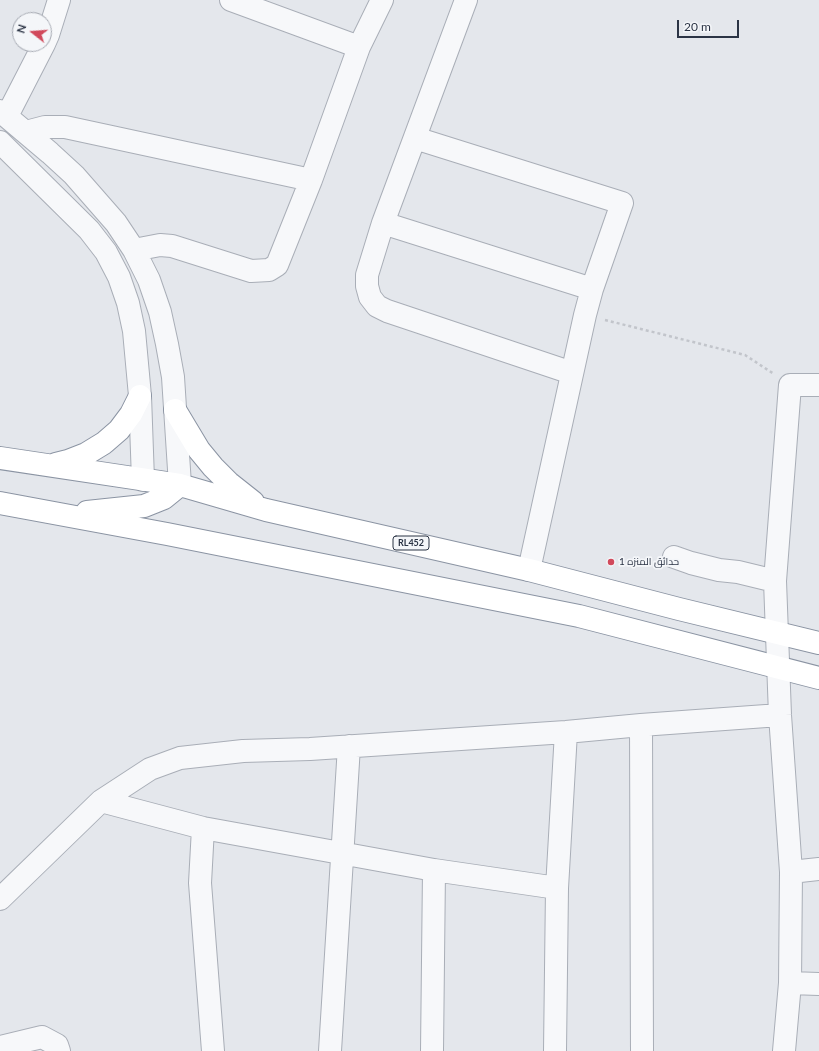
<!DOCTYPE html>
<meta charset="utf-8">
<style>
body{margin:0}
#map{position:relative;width:819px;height:1051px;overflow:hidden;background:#e4e7ec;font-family:Lato,sans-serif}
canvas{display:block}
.north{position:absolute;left:12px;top:12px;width:40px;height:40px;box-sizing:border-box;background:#f4f6f9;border:1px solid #a4a8b1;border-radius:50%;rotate:287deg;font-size:11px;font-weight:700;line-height:16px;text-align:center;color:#2b3445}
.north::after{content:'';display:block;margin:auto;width:14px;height:18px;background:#d1495b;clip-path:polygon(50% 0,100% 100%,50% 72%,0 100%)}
.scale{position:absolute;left:677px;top:20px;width:62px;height:18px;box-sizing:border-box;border:2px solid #2b3445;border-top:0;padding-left:5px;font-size:12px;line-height:14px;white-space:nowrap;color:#2b3445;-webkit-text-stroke:3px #f4f6f9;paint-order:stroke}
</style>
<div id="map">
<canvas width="819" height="1051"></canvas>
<div class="north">N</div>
<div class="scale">20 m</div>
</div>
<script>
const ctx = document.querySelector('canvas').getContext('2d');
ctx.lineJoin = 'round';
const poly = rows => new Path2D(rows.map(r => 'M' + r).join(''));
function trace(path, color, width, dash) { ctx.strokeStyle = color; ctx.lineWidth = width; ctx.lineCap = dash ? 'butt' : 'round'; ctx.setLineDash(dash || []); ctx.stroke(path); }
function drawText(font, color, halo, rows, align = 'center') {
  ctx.font = font + ' Lato,Cairo,sans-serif'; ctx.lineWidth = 3.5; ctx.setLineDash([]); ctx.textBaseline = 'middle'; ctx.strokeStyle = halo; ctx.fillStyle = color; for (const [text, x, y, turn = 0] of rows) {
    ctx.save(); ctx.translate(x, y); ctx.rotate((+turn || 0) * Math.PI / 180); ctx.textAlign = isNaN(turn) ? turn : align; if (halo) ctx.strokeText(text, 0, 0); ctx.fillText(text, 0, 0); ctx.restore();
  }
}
const path = poly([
 [605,320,745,355,774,374]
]);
const minor = poly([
 [231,0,359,47],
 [466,0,383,223,367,275,367,286,370,297,377,306,387,311,572,373],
 [44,44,48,35,59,0],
 [0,111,50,153,74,175,116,223,134,250,149,280,160,312,167,344,173,377,180,485],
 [7,116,44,44],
 [26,132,45,127,65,127,311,180],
 [415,138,622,203,592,289,585,315,529,570],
 [0,142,89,230,106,252,119,277,128,303,134,331,140,396,143,480],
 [383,223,592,289],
 [134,250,160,245,172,246,251,271,269,270,277,265,311,180,359,47,382,0],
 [674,557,691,563,719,570,738,572,775,581],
 [641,725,642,1051],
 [101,801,203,828,434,870,557,888],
 [203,828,200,883,213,1051],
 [791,872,819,869],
 [0,899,101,801,150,769,180,758,243,751,310,749,566,732,641,725,780,715],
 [790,983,819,984],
 [0,1047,42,1037,57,1045,59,1051],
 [330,1051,349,746],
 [432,1051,434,870],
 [555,1051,557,888,566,732],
 [784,1051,790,983,791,872,780,715,775,581,790,385,819,385]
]);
const highway = poly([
 [175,410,199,450,213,467,229,483,253,502],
 [0,458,180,485,266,510,529,570,679,609,819,643],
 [56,464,68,461,86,454,104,443,119,430,131,414,140,396],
 [0,503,167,534,579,616,819,678],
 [87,512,144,506,164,498,180,485]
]);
const markers = [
 [611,562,4,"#d1495b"]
];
const shields = [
 [411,543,36]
];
const shieldNames = [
 ["RL452",411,543]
];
const poiNames = [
 ["حدائق المنزه 1",619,562]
];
trace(minor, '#a9aeb7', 24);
trace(highway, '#8b94a3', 24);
trace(path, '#c2c5cb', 2.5, [3, 3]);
trace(minor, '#f7f8fa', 22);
trace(highway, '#fff', 22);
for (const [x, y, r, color] of markers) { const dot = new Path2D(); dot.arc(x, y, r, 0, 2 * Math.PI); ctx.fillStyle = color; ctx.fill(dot); trace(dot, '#f4f6f9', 1.5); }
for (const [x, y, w] of shields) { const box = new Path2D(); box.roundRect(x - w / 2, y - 7, w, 14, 3); ctx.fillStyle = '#f4f6f9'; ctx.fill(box); trace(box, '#2b3445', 1); }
drawText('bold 9px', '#2b3445', null, shieldNames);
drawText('10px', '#2b3445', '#f4f6f9', poiNames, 'left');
</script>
